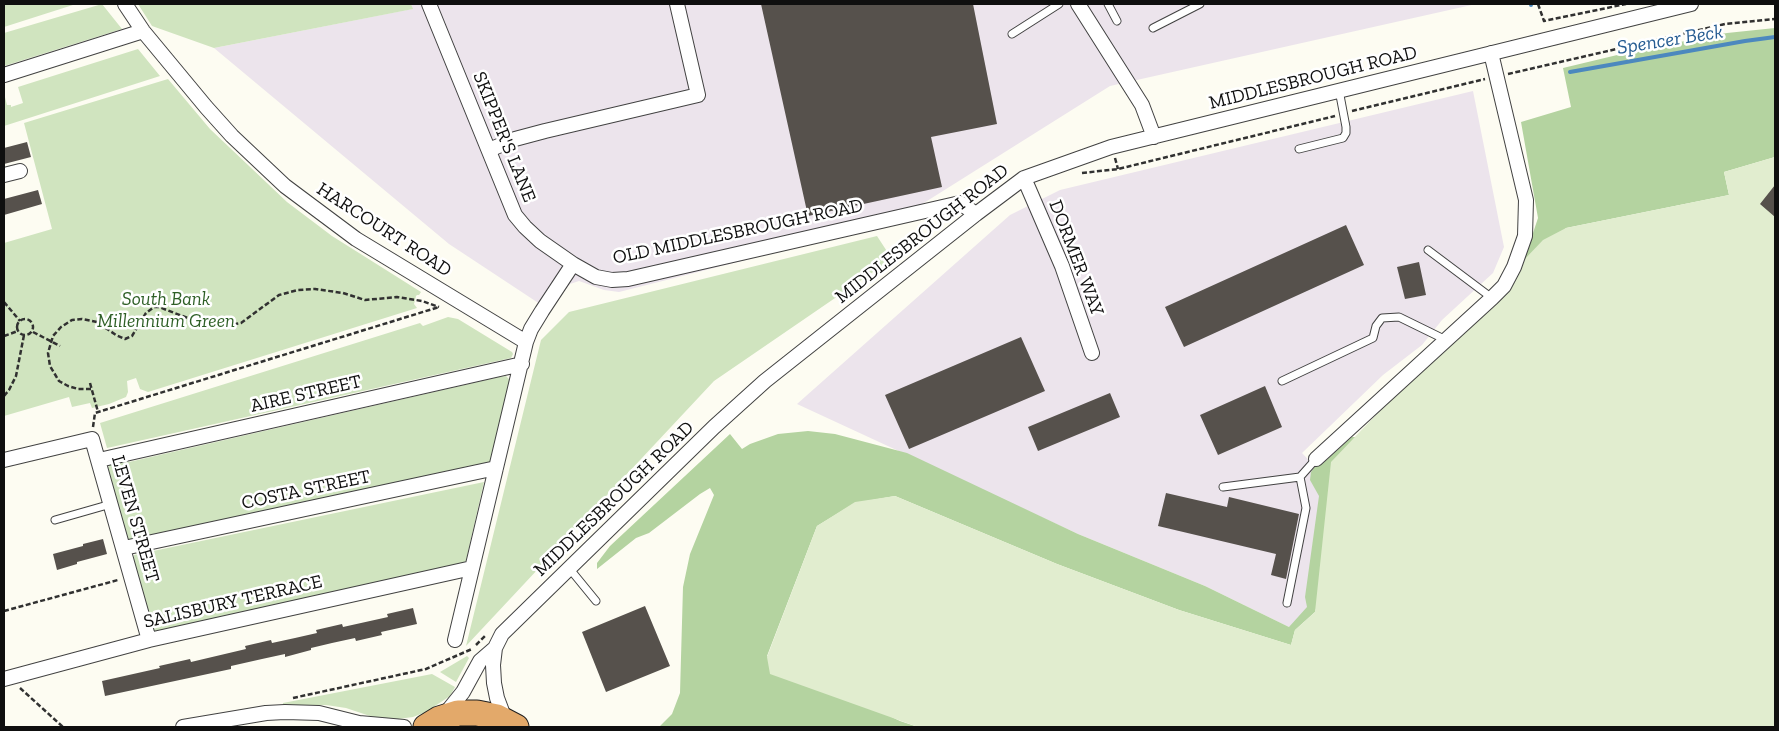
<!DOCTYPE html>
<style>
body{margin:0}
#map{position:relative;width:1779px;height:731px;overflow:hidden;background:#fdfcf2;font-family:"Zilla Slab",serif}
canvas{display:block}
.frame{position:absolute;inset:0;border:5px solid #0f0f0f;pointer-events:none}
</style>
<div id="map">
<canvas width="1779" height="731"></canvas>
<div class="frame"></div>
</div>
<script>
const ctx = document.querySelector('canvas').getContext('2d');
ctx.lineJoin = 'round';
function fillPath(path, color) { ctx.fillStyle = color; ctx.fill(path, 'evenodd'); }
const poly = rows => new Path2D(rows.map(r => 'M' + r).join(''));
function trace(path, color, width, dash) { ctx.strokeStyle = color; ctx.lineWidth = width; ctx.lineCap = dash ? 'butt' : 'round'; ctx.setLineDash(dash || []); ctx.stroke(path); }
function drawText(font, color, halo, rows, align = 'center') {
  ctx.font = font + ' "Zilla Slab",serif'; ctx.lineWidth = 5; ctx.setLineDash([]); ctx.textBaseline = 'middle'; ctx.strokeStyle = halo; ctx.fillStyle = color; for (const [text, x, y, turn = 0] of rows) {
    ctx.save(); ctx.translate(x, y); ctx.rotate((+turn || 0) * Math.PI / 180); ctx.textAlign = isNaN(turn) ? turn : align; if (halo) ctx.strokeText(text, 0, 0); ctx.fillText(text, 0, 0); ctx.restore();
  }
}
const industrial = poly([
 [411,4,1476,4,1110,86,892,223,619,292,604,290,579,281,570,284,549,310,449,244,214,48,412,9],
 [1473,91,1504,247,1493,273,1442,320,1422,345,1383,375,1302,453,1322,474,1315,612,1295,630,1205,586,1078,534,797,404,1010,215,1060,190]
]);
const green = poly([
 [4,4,76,4,4,27],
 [102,4,122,29,4,66,4,33],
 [138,4,411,4,413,9,214,48,152,26],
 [138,49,160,76,4,126,4,93,7,105,11,105,11,107,23,103,18,87],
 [168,79,210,129,287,202,332,236,421,292,419,295,417,295,416,296,414,304,417,308,148,392,140,389,136,378,127,381,128,392,126,397,109,404,92,408,90,403,72,407,69,397,4,416,4,243,52,229,24,123],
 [877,236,892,259,714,381,466,646,541,340,569,312],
 [448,317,458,319,512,352,513,354,511,358,107,448,100,423,420,323,423,326],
 [506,376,511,381,489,466,127,541,107,472,109,465,124,459,129,462,499,377],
 [484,482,465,565,154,633,133,559,134,555],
 [467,656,469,658,456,682,440,672],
 [432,674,455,687,450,696,426,712,413,717,398,719,387,719,373,717,346,708,326,705,283,705,283,703]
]);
const forest = poly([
 [1775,28,1775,157,1724,172,1729,195,1566,228,1503,302,1524,260,1538,218,1521,122,1571,107,1563,68,1638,50,1727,33],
 [808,431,835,434,907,453,1078,534,1205,586,1289,627,1307,607,1305,597,1319,496,1310,480,1311,472,1316,465,1321,465,1352,437,1367,437,1315,612,1295,630,1291,645,1179,610,1057,564,895,496,855,503,817,526,767,656,900,721,918,727,659,727,672,714,680,693,683,587,690,554,714,495,710,488,700,494,649,533,636,538,597,569,597,563,610,546,730,434,742,449,750,444,778,434]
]);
const pitch = poly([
 [1775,157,1775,727,918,727,770,674,767,657,817,526,855,502,895,496,1057,564,1179,610,1291,645,1295,630,1315,612,1331,462,1543,240,1566,228,1729,195,1724,172]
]);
const stream = poly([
 [1531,4,1531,5],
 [1570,72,1745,41,1775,37]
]);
const building = poly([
 [761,4,973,4,997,124,931,137,942,187,808,216],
 [27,142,31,157,4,164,4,148],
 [1775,185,1775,217,1760,204],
 [38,190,42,204,4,215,4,199],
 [1346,225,1364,265,1184,347,1165,307],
 [1419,262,1426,295,1405,299,1397,267],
 [1021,337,1045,391,909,449,885,395],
 [1265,386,1282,427,1218,455,1200,415],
 [1110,393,1120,417,1038,451,1028,427],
 [1166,493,1227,507,1229,497,1299,514,1286,579,1271,575,1276,554,1158,526],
 [103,539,107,554,77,562,77,564,57,570,53,554,83,546,83,544],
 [645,606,670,666,606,692,582,632],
 [413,608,417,624,381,632,382,635,356,641,355,638,332,643,311,648,311,650,285,657,285,654,262,659,231,666,231,669,105,696,102,681,160,668,159,666,190,659,191,662,246,649,245,646,271,640,272,643,295,638,317,633,316,630,342,624,343,627,388,617,387,614]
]);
const path = poly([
 [1538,4,1544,21,1626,4],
 [1508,74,1725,24,1775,19],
 [1352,111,1485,79],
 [1115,158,1118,169],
 [1082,173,1118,169,1335,116],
 [4,302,20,321],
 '17 327a8 8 0 1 1 16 0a8 8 0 1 1-16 0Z',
 [33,332,60,346],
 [4,336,18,331],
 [90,383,98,412],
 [91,389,78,389,68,386,59,381,50,366,48,353,53,336,61,327,72,320,82,319,97,322,116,335,125,339,132,336,146,313,154,307,159,307,198,322,224,326,241,323,279,295,298,290,315,289,343,293,365,300,397,297,422,301,439,307],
 [4,396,9,390,16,376,24,335],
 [93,427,95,413,439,307],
 [4,611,118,580],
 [476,645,486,635],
 [20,688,63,727],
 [293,698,426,669,472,649]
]);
const lane = poly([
 [1108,4,1117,21],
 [1153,28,1200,4],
 [1012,34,1059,4],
 [1299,149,1343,138,1346,133,1346,127,1339,90],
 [1428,250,1492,298],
 [1282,381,1373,338,1376,326,1382,318,1399,317,1446,340],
 [1300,477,1316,459],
 [1223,487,1300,477,1306,508,1287,603],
 [55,520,111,504],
 [569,568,596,601]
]);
const street = poly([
 [125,4,143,31,206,107,232,136,285,186,356,239,526,342],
 [429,4,515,215,525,227,540,241,573,264],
 [1078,4,1142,105,1154,137],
 [4,75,143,31],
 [489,150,515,139,545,131,698,95,677,4],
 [4,175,20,171],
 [1024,178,1062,266,1092,353],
 [1316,459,1492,298,1504,286,1514,267,1525,236,1526,200,1491,53],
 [4,460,92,439,149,640],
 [99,460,522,364],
 [124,548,496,468],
 [455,640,526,342,531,329,542,311,573,264,596,277,612,280,628,279,960,203,976,214],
 [495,648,493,665,494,683,497,698,506,722],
 [4,679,149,640,472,568],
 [446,713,463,692,480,661,495,648,502,634,714,427,765,381,976,214,1024,178,1111,147,1691,4],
 [183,727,266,713,285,712,319,713,359,723,404,727]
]);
const highway = poly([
 [426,727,439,719,458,713,477,713,497,717,516,727]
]);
const streetNames = [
 ["MIDDLESBROUGH ROAD",1313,78,-14],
 ["SKIPPER'S LANE",504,137,68],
 ["HARCOURT ROAD",384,230,33],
 ["OLD MIDDLESBROUGH ROAD",738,232,-12],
 ["MIDDLESBROUGH ROAD",922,234,-38],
 ["DORMER WAY",1076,258,69],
 ["AIRE STREET",306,394,-13],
 ["COSTA STREET",306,490,-12],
 ["MIDDLESBROUGH ROAD",614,499,-44],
 ["LEVEN STREET",135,519,74],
 ["SALISBURY TERRACE",233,602,-13]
];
const parkNames = [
 ["South Bank",166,300],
 ["Millennium Green",166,322]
];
const waterNames = [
 ["Spencer Beck",1670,40,-9]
];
fillPath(industrial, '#ece4ec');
fillPath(green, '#d0e4bf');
fillPath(forest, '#b4d3a0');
fillPath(pitch, '#e1edcf');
trace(stream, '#4c88be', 4);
fillPath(building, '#56514c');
trace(lane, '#424242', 9);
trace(street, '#424242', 16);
trace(highway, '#202020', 27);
trace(path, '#313131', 2.5, [5, 2.5]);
trace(lane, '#fff', 7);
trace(street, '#fff', 14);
trace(highway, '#e3a96a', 25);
drawText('19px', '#0f0f0f', '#fff', streetNames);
drawText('italic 19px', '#2e5f26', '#fff', parkNames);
drawText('italic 20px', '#265c92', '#fff', waterNames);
</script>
